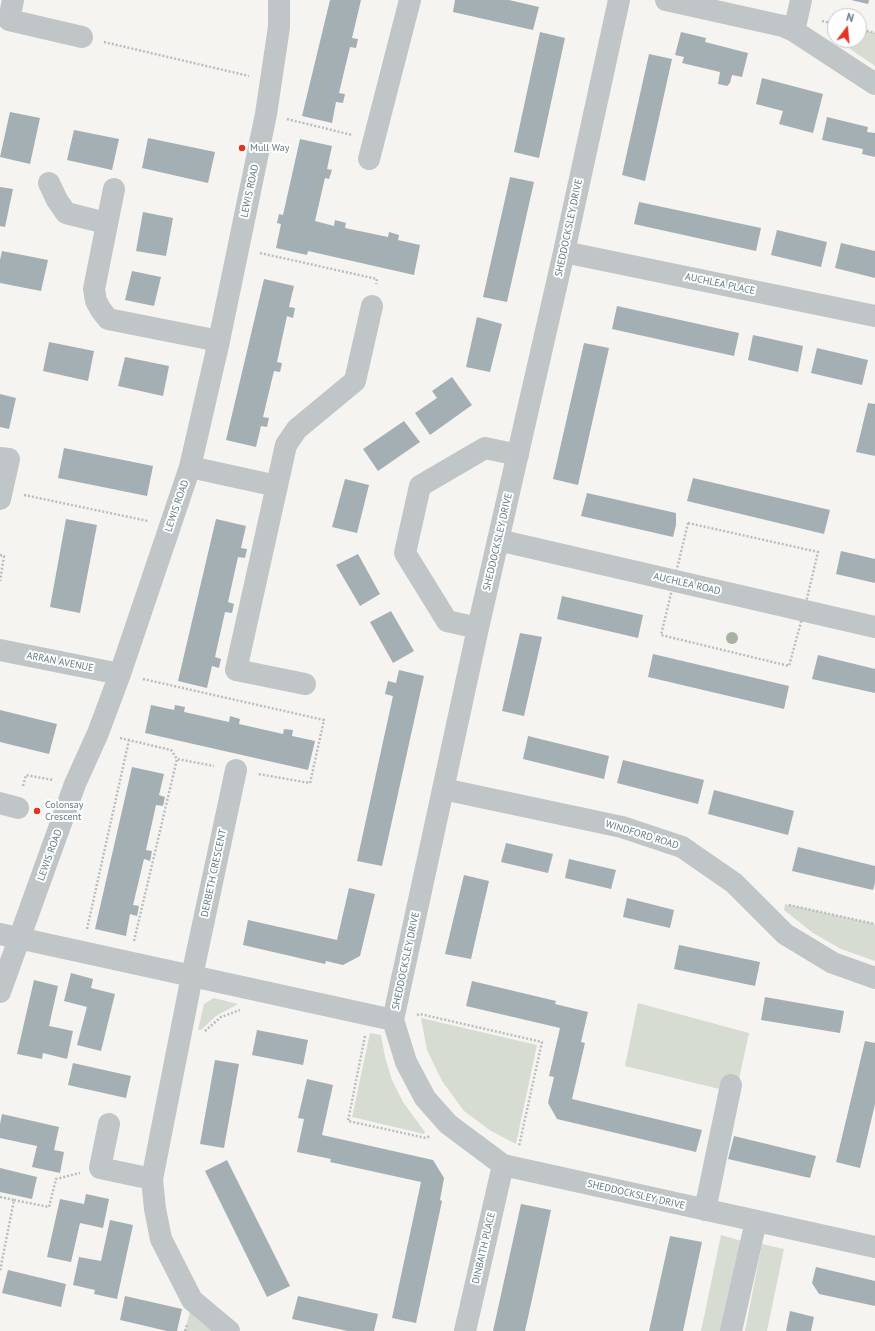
<!DOCTYPE html>
<style>
body{margin:0}
#map{position:relative;width:875px;height:1331px;overflow:hidden;background:#f5f4f1;font-family:"PT Sans",sans-serif}
canvas{display:block}
.north{position:absolute;left:827px;top:8px;width:40px;height:40px;box-sizing:border-box;background:#fff;border:1px solid #c1c9cd;border-radius:50%;rotate:16deg;font-size:11px;font-weight:700;line-height:16px;text-align:center;color:#637983}
.north::after{content:'';display:block;margin:auto;width:14px;height:18px;background:#e7321f;clip-path:polygon(50% 0,100% 100%,50% 72%,0 100%)}
</style>
<div id="map">
<canvas width="875" height="1331"></canvas>
<div class="north">N</div>
</div>
<script>
const ctx = document.querySelector('canvas').getContext('2d');
ctx.lineJoin = 'round';
function fillPath(path, color) { ctx.fillStyle = color; ctx.fill(path, 'evenodd'); }
const poly = rows => new Path2D(rows.map(r => 'M' + r).join(''));
function trace(path, color, width, dash) { ctx.strokeStyle = color; ctx.lineWidth = width; ctx.lineCap = dash ? 'butt' : 'round'; ctx.setLineDash(dash || []); ctx.stroke(path); }
function drawText(font, color, halo, rows, align = 'center') {
  ctx.font = font + ' "PT Sans",sans-serif'; ctx.lineWidth = 4; ctx.setLineDash([]); ctx.textBaseline = 'middle'; ctx.strokeStyle = halo; ctx.fillStyle = color; for (const [text, x, y, turn = 0] of rows) {
    ctx.save(); ctx.translate(x, y); ctx.rotate((+turn || 0) * Math.PI / 180); ctx.textAlign = isNaN(turn) ? turn : align; if (halo) ctx.strokeText(text, 0, 0); ctx.fillText(text, 0, 0); ctx.restore();
  }
}
const green = poly([
 [859,29,875,33,875,66,837,40,859,40],
 [785,904,875,924,875,961,841,949,813,933,784,910],
 [214,998,238,1004,216,1016,201,1030,198,1030,204,1004],
 [638,1003,749,1033,736,1093,625,1066],
 [421,1018,537,1045,516,1144,491,1131,464,1111,442,1081,427,1050],
 [370,1033,381,1035,385,1057,392,1080,403,1102,425,1132,424,1134,352,1117],
 [721,1235,742,1241,724,1331,701,1331],
 [762,1244,784,1249,767,1331,745,1331],
 [191,1307,220,1331,185,1331]
]);
const building = poly([
 [330,0,361,0,352,38,358,39,356,48,350,47,339,93,345,94,343,103,336,102,332,123,302,116],
 [455,0,509,0,539,7,533,30,453,12],
 [851,0,869,0,868,4],
 [540,32,565,38,539,158,514,152],
 [681,32,706,38,705,42,748,53,742,77,732,75,730,83,727,86,718,84,720,72,682,63,684,57,675,55],
 [649,54,672,59,645,181,622,175],
 [762,78,823,94,813,133,779,124,783,111,756,104],
 [10,112,40,118,30,164,0,157],
 [827,117,868,127,867,132,875,133,875,157,862,154,863,149,822,140],
 [74,130,119,139,112,170,67,160],
 [148,138,215,152,208,183,142,168],
 [300,139,332,146,327,169,332,170,329,179,325,178,315,221,334,226,335,220,346,223,345,228,388,237,389,232,399,235,398,240,420,245,414,275,308,251,307,255,276,248,281,224,277,223,279,214,283,215],
 [510,177,534,182,507,302,483,297],
 [0,187,13,189,5,227,0,226],
 [639,202,761,228,756,251,634,224],
 [143,212,173,218,166,256,136,251],
 [777,230,827,242,821,267,771,255],
 [841,243,875,251,875,278,835,268],
 [2,251,48,260,41,291,0,283,0,260],
 [132,271,161,277,154,306,125,300],
 [264,279,294,286,289,307,295,308,293,318,287,316,277,362,282,363,280,372,274,371,263,417,269,418,267,427,261,426,256,447,226,440],
 [617,306,739,333,734,356,612,329],
 [477,317,502,324,490,372,466,367],
 [753,335,803,346,798,372,748,360],
 [49,342,94,351,88,381,43,371],
 [584,343,609,348,578,485,553,479],
 [817,348,868,360,862,385,811,373],
 [125,357,169,366,163,396,118,386],
 [452,377,472,405,430,435,415,413,437,398,432,391],
 [0,394,16,398,9,429,0,427],
 [868,403,875,404,875,456,856,452],
 [404,421,420,442,378,471,363,449],
 [64,448,153,466,147,496,58,478],
 [693,478,830,510,824,534,687,501],
 [345,479,369,485,357,533,332,527],
 [587,493,676,513,676,525,673,537,581,516],
 [66,519,97,525,80,613,50,607],
 [216,519,246,526,241,548,247,549,245,558,238,557,228,602,234,604,232,613,225,612,215,657,221,659,219,668,212,666,207,688,178,681],
 [841,551,875,559,875,583,836,574],
 [358,554,380,594,360,606,336,565],
 [562,596,643,615,638,638,557,619],
 [391,611,414,651,393,663,370,622],
 [520,633,542,637,524,716,502,711],
 [653,654,789,686,784,709,648,677],
 [818,655,875,669,875,693,812,679],
 [399,670,424,676,382,866,357,861,393,696,385,694,388,681,396,683],
 [151,705,174,710,175,705,185,707,184,712,229,722,230,716,240,719,239,724,283,734,284,729,293,730,292,736,315,741,308,770,145,733],
 [0,710,57,724,49,754,0,742],
 [528,736,609,756,604,779,523,759],
 [623,760,704,780,698,804,617,783],
 [132,767,164,774,159,795,165,797,163,806,156,805,146,850,152,851,150,861,144,859,133,905,139,906,137,916,130,914,126,936,95,929],
 [714,790,794,811,788,835,708,814],
 [506,843,553,854,548,873,501,862],
 [798,847,875,866,875,883,873,890,792,871],
 [569,859,616,870,611,889,565,878],
 [464,875,489,881,471,959,445,954],
 [349,888,375,894,360,956,343,965,326,961,325,964,243,945,248,920,337,940],
 [627,898,674,910,670,928,623,917],
 [679,945,760,962,755,986,674,969],
 [71,973,93,979,91,988,115,994,101,1051,77,1045,87,1007,64,1001],
 [34,980,58,986,49,1026,73,1031,67,1059,43,1053,42,1059,17,1054],
 [472,981,556,1001,555,1004,588,1012,581,1042,585,1043,572,1099,702,1130,696,1152,557,1119,548,1103,554,1077,549,1076,560,1028,466,1006],
 [765,997,844,1011,840,1033,761,1020],
 [257,1030,308,1040,303,1065,252,1055],
 [865,1041,875,1043,875,1104,860,1168,836,1162],
 [215,1060,239,1064,224,1148,200,1144],
 [73,1063,131,1076,126,1098,68,1085],
 [307,1079,333,1085,322,1135,433,1160,444,1178,440,1200,442,1201,416,1323,392,1318,421,1182,330,1162,331,1159,297,1152,304,1119,298,1118],
 [2,1114,59,1127,54,1150,64,1152,60,1173,32,1167,37,1146,0,1138,0,1124],
 [734,1136,816,1156,810,1178,728,1159],
 [227,1160,290,1286,267,1297,205,1171],
 [0,1168,37,1177,32,1199,0,1192],
 [86,1194,109,1199,103,1228,80,1223,71,1262,47,1257,60,1199,84,1204],
 [521,1204,551,1210,536,1281,525,1331,493,1331],
 [110,1220,133,1225,117,1299,94,1294,95,1290,73,1285,79,1257,101,1261],
 [670,1236,702,1242,683,1331,649,1331],
 [816,1267,875,1281,875,1306,819,1294,812,1283],
 [8,1270,66,1284,61,1307,2,1293],
 [125,1296,182,1309,177,1331,167,1331,120,1320],
 [298,1296,378,1314,374,1331,348,1331,292,1319],
 [790,1311,814,1317,811,1331,786,1331]
]);
const path = poly([
 [822,21,835,24],
 [859,29,875,33],
 [104,42,249,76],
 [287,119,352,135],
 [260,253,377,279,376,284],
 [24,495,148,521],
 [688,523,818,552,804,611,789,666,661,635,688,523],
 [0,555,4,556,0,581],
 [143,679,324,720,310,783,258,774],
 [120,738,171,750,177,759,214,766],
 [23,786,26,775,53,780],
 [789,905,875,924],
 [87,929,129,740],
 [134,941,177,759],
 [417,1015,420,1014,542,1042,519,1146],
 [205,1031,221,1017,240,1010],
 [365,1036,348,1121,426,1138,430,1136],
 [0,1197,14,1200,0,1271],
 [14,1200,49,1207,56,1179,80,1173],
 [185,1331,187,1324]
]);
const minor = poly([
 [13,0,9,20,82,37],
 [619,0,564,252,478,628,393,1020,406,1062,425,1098,448,1124,503,1165,875,1247],
 [666,0,783,26,794,31,875,84],
 [794,31,801,0],
 [369,159,410,0],
 [49,183,57,200,66,213,106,223],
 [114,189,94,289,96,301,101,310,108,319,219,341],
 [564,252,875,316],
 [0,458,9,459,0,499],
 [190,467,277,486],
 [498,540,875,627],
 [478,628,447,621,405,553,420,486,485,448,518,455],
 [0,650,120,674],
 [305,684,236,670,286,445,297,429,355,381,372,306],
 [443,789,622,827,682,847,734,883,785,934,833,963,875,978],
 [0,803,18,808],
 [0,934,393,1020],
 [0,992,75,784,98,733,120,674,190,467,219,341,266,114,279,27,279,0],
 [109,1124,100,1168,152,1179],
 [705,1210,731,1085],
 [229,1331,192,1300,161,1239,155,1209,152,1179,192,976,236,770],
 [465,1331,503,1165],
 [731,1331,756,1221]
]);
const trees = [
 [732,638]
];
const markers = [
 [242,148,4,"#e7321f"],
 [37,811,4,"#e7321f"]
];
const poiNames = [
 ["Mull Way",250,148],
 ["Colonsay",45,805],
 ["Crescent",45,817]
];
const streetNames = [
 ["LEWIS ROAD",250,191,-78],
 ["SHEDDOCKSLEY DRIVE",569,228,-78],
 ["AUCHLEA PLACE",720,284,12],
 ["LEWIS ROAD",177,506,-71],
 ["SHEDDOCKSLEY DRIVE",498,542,-77],
 ["AUCHLEA ROAD",687,584,13],
 ["ARRAN AVENUE",60,662,11],
 ["WINDFORD ROAD",642,835,17],
 ["LEWIS ROAD",50,855,-70],
 ["DERBETH CRESCENT",214,873,-78],
 ["SHEDDOCKSLEY DRIVE",406,961,-78],
 ["SHEDDOCKSLEY DRIVE",636,1195,13],
 ["DINBAITH PLACE",484,1248,-77]
];
fillPath(green, '#d7dcd2');
fillPath(building, '#a4afb3');
trace(path, '#babdbf', 2.5, [2, 2]);
trace(minor, '#c0c5c7', 22);
ctx.fillStyle = '#a9b1a2';
for (const [x, y] of trees) { ctx.beginPath(); ctx.arc(x, y, 6, 0, 2 * Math.PI); ctx.fill(); }
for (const [x, y, r, color] of markers) { const dot = new Path2D(); dot.arc(x, y, r, 0, 2 * Math.PI); ctx.fillStyle = color; ctx.fill(dot); trace(dot, '#fff', 1.5); }
drawText('10px', '#637983', '#fff', poiNames, 'left');
drawText('10px', '#637983', '#fff', streetNames);
</script>
